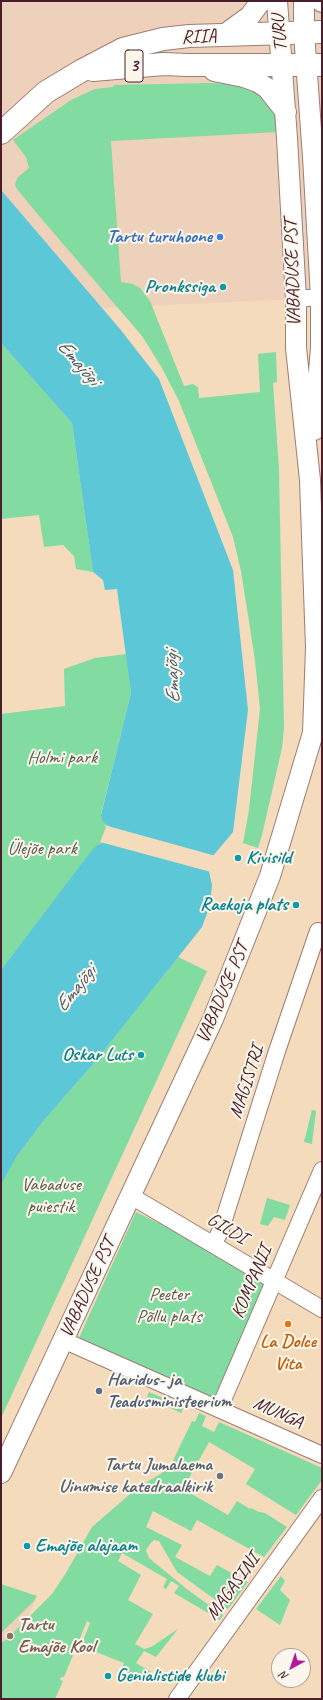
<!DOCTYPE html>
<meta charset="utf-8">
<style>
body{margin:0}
#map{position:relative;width:323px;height:1700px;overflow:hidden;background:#f3dbbb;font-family:Caveat,sans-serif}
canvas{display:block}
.frame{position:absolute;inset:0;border:2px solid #4a1f2b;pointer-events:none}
.north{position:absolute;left:271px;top:1648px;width:40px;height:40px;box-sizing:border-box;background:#fbf7ec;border:1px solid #b4a19f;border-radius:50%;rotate:220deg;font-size:11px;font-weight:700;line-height:16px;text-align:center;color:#4a1f2b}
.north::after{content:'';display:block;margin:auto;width:14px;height:18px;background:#b5179e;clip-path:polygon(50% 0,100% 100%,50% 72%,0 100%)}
</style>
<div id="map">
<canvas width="323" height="1700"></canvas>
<div class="frame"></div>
<div class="north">N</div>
</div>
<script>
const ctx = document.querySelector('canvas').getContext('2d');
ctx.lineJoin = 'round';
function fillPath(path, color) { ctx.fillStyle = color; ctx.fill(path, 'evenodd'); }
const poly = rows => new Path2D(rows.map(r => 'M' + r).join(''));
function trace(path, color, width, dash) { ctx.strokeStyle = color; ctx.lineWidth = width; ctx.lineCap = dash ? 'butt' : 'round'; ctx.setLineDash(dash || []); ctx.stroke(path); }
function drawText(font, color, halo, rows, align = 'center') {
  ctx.font = font + ' Caveat,sans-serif'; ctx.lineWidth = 4; ctx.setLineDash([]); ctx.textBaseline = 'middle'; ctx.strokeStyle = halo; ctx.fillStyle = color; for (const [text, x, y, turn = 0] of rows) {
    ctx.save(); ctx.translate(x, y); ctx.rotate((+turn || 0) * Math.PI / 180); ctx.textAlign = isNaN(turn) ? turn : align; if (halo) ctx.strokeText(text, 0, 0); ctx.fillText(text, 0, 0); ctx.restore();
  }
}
const built = poly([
 [1,1,322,1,322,298,100,308,1,194],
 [1,1584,37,1596,1,1677]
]);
const green = poly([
 [211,83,228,84,256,88,274,106,279,132,111,141,121,282,133,284,140,288,150,301,184,386,193,384,198,387,199,398,260,392,258,354,276,352,277,382,273,383,279,469,284,728,282,748,262,835,258,848,243,843,249,810,260,709,255,660,241,571,233,537,179,401,162,368,142,336,40,217,17,189,15,185,17,178,29,168,26,157,13,140,71,100,95,89,113,87,114,85],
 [1,343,72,423,93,572,76,569,74,556,63,545,44,547,39,515,1,519],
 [126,654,131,693,101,814,109,826,103,843,97,845,1,970,1,714,65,706,64,669,95,658],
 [178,957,207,971,1,1418,1,1185,17,1156,45,1119,95,1062],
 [312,1110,316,1111,312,1144,304,1142],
 [267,1198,290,1205,285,1220,274,1217,268,1226,260,1224],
 [136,1212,163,1225,265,1282,217,1401,78,1340],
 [149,1392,184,1407,181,1413,147,1397],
 [199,1413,206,1416,202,1426,214,1432,219,1422,322,1468,322,1480,296,1515,246,1484,255,1469,209,1442,183,1489,228,1515,237,1501,250,1509,251,1508,259,1512,265,1513,287,1527,264,1557,197,1520,191,1531,153,1511,146,1527,182,1545,175,1557,210,1576,217,1565,248,1582,228,1609,177,1572,159,1541,154,1540,150,1544,146,1550,149,1558,188,1590,223,1615,220,1620,174,1593,179,1586,171,1581,166,1589,163,1587,167,1579,122,1553,118,1561,141,1575,128,1600,153,1614,135,1644,144,1649,151,1647,178,1629,156,1657,144,1651,136,1663,151,1672,146,1681,121,1670,124,1663,81,1646,90,1623,87,1621,64,1677,61,1677,60,1680,63,1681,55,1699,1,1699,1,1643,7,1639,52,1594,66,1573,92,1527,137,1488,162,1473,171,1465,190,1425,192,1421,195,1422],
 [281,1576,285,1581,280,1590,290,1600,280,1625,256,1609],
 [1,1584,37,1596,34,1601,1,1633]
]);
const water = poly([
 [1,190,120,329,159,379,233,570,248,710,233,832,207,863,212,885,210,905,202,927,95,1062,45,1119,17,1156,1,1185,1,970,89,854,97,845,103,843,109,826,103,822,101,815,131,693,117,589,105,590,103,580,93,572,72,423,1,343]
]);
const pier = poly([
 [104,825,216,856,209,864,211,872,100,842,106,827]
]);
const minor = poly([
 [296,299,321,297],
 [131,1196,322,1309],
 [213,1244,220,1232,277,1051,318,931],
 [63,1340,322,1455],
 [219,1409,322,1170],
 [177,1699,322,1498]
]);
const major = poly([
 [304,1,304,33,313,157,321,297,321,348,314,430],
 [321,1,322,2],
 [224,35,250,16,261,1],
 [214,71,244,77,258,82,267,88,286,112],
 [1,1473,213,1019,270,876,313,733,316,647,310,480,296,348,296,299,287,138,277,1]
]);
const highway = poly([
 [93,70,164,64,187,65,322,65],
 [1,133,46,92,81,71,123,49,163,39,189,36,322,32]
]);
const markers = [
 [220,237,4,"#3f7fe0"],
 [223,287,4,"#0f9aa8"],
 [238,858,4,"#0f9aa8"],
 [296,905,4,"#0f9aa8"],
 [141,1055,4,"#0f9aa8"],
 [288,1324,4,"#e8710a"],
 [99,1391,4,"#5c6f8a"],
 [220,1476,4,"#6b7280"],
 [27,1546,4,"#0f9aa8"],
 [10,1636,4,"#8d6e63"],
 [108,1676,4,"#0f9aa8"]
];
const shields = [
 [134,66,18]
];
const shieldNames = [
 ["3",134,66]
];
const streetNames = [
 ["TURU",280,33,-95],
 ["RIIA",199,37,-3],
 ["VABADUSE PST",293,273,-92],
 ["VABADUSE PST",223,993,-67],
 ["MAGISTRI",247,1082,-72],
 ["GILDI",227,1229,31],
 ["KOMPANII",252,1282,-67],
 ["VABADUSE PST",88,1288,-65],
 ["MUNGA",278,1413,24],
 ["MAGASINI",233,1587,-54]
];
const shopNames = [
 ["Tartu turuhoone",212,237]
];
const cultureNames = [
 ["Pronkssiga",215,287],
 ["Kivisild",246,858,"left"],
 ["Raekoja plats",288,905],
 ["Oskar Luts",133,1055],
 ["Emajõe alajaam",35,1546,"left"],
 ["Genialistide klubi",116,1676,"left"]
];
const parkNames = [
 ["Holmi park",62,758],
 ["Ülejõe park",42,849],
 ["Vabaduse",51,1185],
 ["puiestik",51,1207],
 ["Peeter",169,1295],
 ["Põllu plats",169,1317]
];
const foodNames = [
 ["La Dolce",288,1342],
 ["Vita",288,1364]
];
const serviceNames = [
 ["Haridus- ja",107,1380],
 ["Teadusministeerium",107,1402]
];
const worshipNames = [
 ["Tartu Jumalaema",212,1465],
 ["Uinumise katedraalkirik",212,1487]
];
const educationNames = [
 ["Tartu",18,1625],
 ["Emajõe Kool",18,1647]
];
const waterNames = [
 ["Emajõgi",78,363,49],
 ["Emajõgi",173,677,-93],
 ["Emajõgi",76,989,-51]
];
fillPath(built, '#eed1ba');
fillPath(green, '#82dba0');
fillPath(water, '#5cc7d6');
fillPath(pier, '#f3dbbb');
trace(minor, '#9e7d73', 18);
trace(major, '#9e7d73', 22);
trace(highway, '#9e7d73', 24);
trace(minor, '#fff', 16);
trace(major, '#fff', 20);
trace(highway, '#fff', 22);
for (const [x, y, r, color] of markers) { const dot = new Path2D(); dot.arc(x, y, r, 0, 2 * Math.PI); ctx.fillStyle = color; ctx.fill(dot); trace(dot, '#fbf7ec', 1.5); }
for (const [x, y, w] of shields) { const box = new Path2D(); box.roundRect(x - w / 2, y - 16, w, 32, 3); ctx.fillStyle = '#fbf7ec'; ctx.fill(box); trace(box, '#4a1f2b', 1); }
drawText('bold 18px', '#4a1f2b', null, shieldNames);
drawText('19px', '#4a1f2b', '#fbf7ec', streetNames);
drawText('bold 19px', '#366cbe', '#fbf7ec', shopNames, 'right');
drawText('bold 19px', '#0d838f', '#fbf7ec', cultureNames, 'right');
drawText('19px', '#5b574e', '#fbf7ec', parkNames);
drawText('bold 19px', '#c56008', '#fbf7ec', foodNames);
drawText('bold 19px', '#4e5e75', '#fbf7ec', serviceNames, 'left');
drawText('bold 19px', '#5b616d', '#fbf7ec', worshipNames, 'right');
drawText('bold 19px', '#785e54', '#fbf7ec', educationNames, 'left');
drawText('italic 20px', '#505a67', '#fbf7ec', waterNames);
</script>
